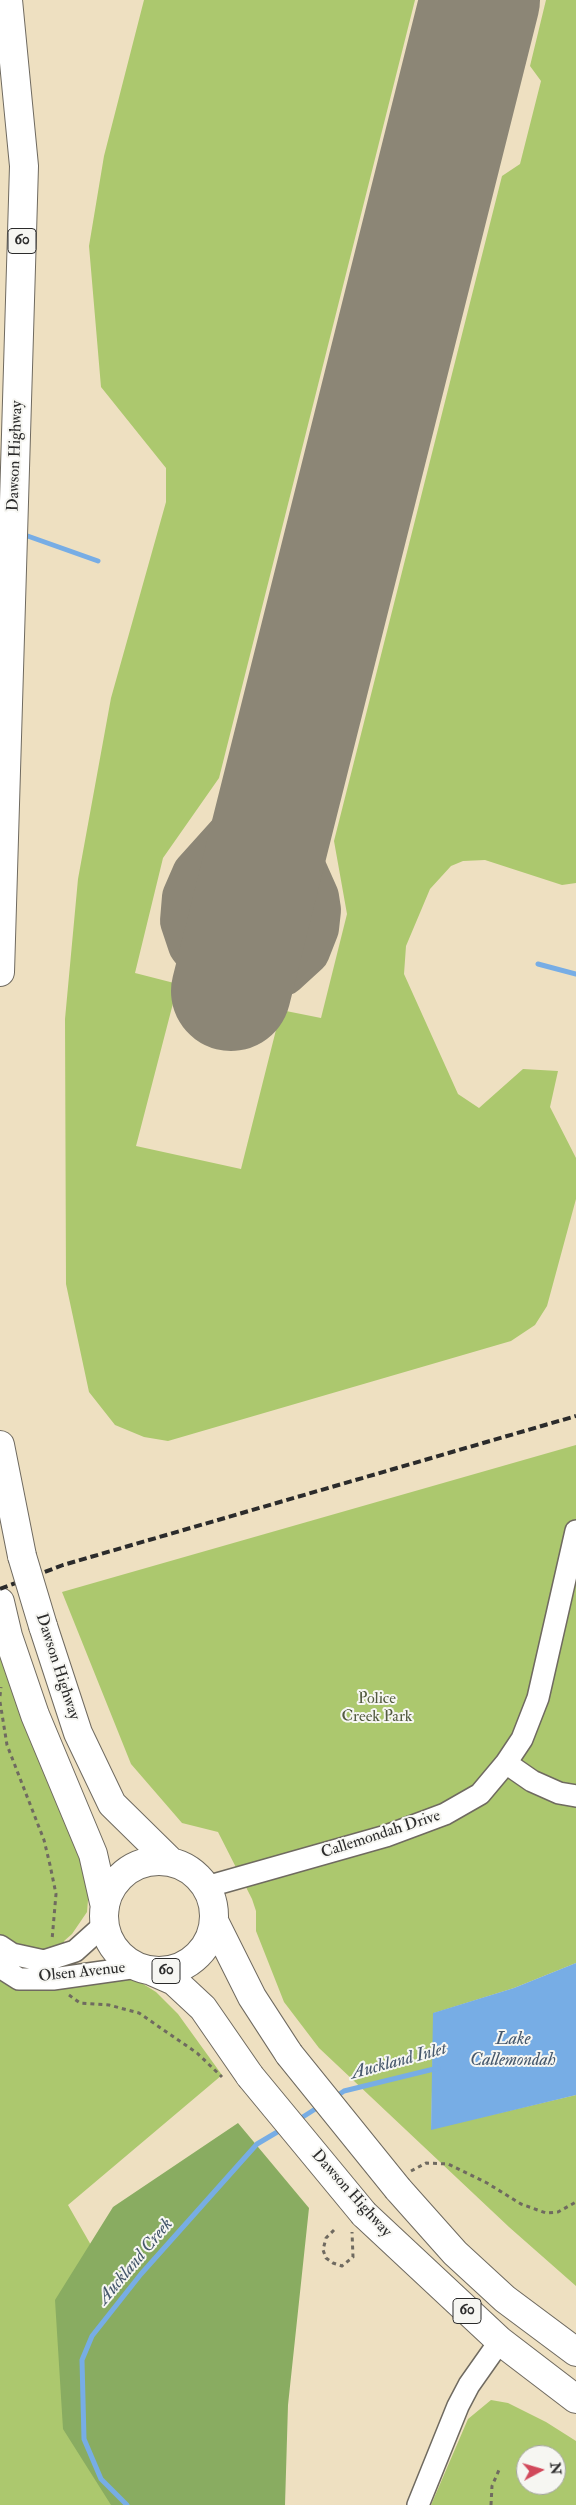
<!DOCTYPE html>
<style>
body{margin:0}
#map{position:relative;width:576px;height:2505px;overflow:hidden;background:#eee0c1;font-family:"IM FELL Double Pica",serif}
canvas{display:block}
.north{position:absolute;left:516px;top:2445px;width:50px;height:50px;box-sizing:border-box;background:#f6f6f2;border:1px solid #a5a5a2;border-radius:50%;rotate:84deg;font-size:14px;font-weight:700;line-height:20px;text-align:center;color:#2b2b2b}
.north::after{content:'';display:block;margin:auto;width:18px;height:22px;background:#d1495b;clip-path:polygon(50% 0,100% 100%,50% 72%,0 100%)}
</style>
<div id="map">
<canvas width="576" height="2505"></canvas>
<div class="north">N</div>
</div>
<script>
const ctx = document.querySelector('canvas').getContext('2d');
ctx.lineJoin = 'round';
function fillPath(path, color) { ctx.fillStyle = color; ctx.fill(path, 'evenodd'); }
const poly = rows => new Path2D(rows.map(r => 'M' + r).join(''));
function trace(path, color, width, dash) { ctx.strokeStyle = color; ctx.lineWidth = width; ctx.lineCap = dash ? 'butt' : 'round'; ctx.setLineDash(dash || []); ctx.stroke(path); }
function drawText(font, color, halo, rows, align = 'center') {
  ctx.font = font + ' "IM FELL Double Pica",serif'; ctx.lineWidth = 4; ctx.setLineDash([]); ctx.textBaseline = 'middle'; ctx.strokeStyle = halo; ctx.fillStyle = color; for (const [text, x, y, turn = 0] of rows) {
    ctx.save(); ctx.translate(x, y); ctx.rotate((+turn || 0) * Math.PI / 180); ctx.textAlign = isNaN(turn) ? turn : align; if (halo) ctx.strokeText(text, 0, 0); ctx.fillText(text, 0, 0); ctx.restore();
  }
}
const green = poly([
 [144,0,415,0,219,778,163,858,135,973,178,984,136,1146,241,1169,281,1010,321,1018,347,914,334,841,502,176,520,164,541,81,530,66,546,0,576,0,576,883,562,885,485,860,463,861,451,866,430,889,406,946,404,974,458,1094,479,1108,523,1069,558,1071,550,1107,576,1158,576,1199,547,1306,535,1325,511,1341,168,1441,144,1437,115,1425,89,1392,66,1284,65,1019,78,879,111,698,166,502,166,468,101,387,89,246,104,156],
 [576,1445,576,1963,514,1988,434,2013,431,2129,576,2095,576,2286,509,2227,319,2048,284,2002,256,1931,256,1911,252,1899,218,1832,182,1823,131,1764,62,1592],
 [0,1652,64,1805,89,1888,87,1912,72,1934,64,1941,81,1982,122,1977,140,1982,156,1992,178,2014,222,2075,68,2205,240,2505,0,2505],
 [491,2400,508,2403,546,2422,576,2441,576,2505,431,2505,468,2419],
 [526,2455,556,2455,556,2485,526,2485]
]);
const forest = poly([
 [238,2123,309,2208,288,2405,285,2505,111,2505,63,2429,55,2300,113,2207]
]);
const water = poly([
 [576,1963,576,2095,431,2130,433,2013,514,1988]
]);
const stream = poly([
 [22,534,98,561],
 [538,964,576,974],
 [334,2098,344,2091,438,2068],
 [298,2120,320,2106],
 [127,2505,101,2479,84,2439,82,2360,92,2336,141,2274,257,2144,284,2128]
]);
const taxiway = poly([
 [285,775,196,874,186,897,184,921,192,945,207,964,229,977,259,980,283,972,306,951,315,928,317,910,315,897,287,834,282,811,283,792,308,683]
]);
const runway = poly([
 [231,991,480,0]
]);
const path = poly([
 [0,1696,1,1687],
 [0,1702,7,1745,44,1840,50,1865,56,1894,52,1940],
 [69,1995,80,2003,109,2005,139,2013,197,2053,222,2077],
 [411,2171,426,2163,448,2164,487,2183,521,2204,546,2213,558,2212,576,2202],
 [334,2230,326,2238,323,2250,326,2258,333,2263,342,2266,353,2257,352,2232],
 [491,2505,492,2486,499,2470]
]);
const minor = poly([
 [506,1763,532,1781,559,1793,576,1796],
 [206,1887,386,1836,445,1814,480,1794,506,1763,522,1739,538,1698,576,1531],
 [0,1946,12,1954,44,1961,75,1951,105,1924],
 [0,1967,19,1979,53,1979,138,1967],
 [418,2505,458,2406,469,2385,500,2341]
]);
const highway = poly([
 [0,972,24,166,8,0],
 [0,1445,22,1556],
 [0,1602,8,1636,35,1715,93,1854,105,1907],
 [43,1626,78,1733,112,1804,170,1861],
 '104 1916a55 55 0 1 1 110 0a55 55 0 1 1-110 0Z',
 [214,1921,252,1997,289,2054],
 [149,1970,174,1981,203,2008,250,2076],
 [398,2189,455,2253,505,2299,576,2352],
 [364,2214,500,2341,576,2399]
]);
const rail = poly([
 [0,1589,63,1565,576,1416]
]);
const highwayBridge = poly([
 [22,1556,43,1626],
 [289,2054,398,2189],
 [250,2076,364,2214]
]);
const shields = [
 [22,241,28],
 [166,1971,28],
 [467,2311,28]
];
const shieldNames = [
 ["60",22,241],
 ["60",166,1971],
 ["60",467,2311]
];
const streetNames = [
 ["Dawson Highway",16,456,-88],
 ["Dawson Highway",57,1667,72],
 ["Callemondah Drive",381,1835,-18],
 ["Olsen Avenue",82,1973,-6],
 ["Dawson Highway",351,2194,48]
];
const parkNames = [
 ["Police",377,1700],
 ["Creek Park",377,1718]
];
const waterNames = [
 ["Lake",513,2040],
 ["Callemondah",513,2061],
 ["Auckland Inlet",399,2062,-15],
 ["Auckland Creek",136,2262,-50]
];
fillPath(green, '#acc86e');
fillPath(forest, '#89ac61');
fillPath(water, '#77ade5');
trace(stream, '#77ade5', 5);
trace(taxiway, '#8c8676', 48);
trace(runway, '#8c8676', 120);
trace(minor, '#6f6a60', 24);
trace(highway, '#6f6a60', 30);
trace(path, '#6f6a60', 3, [4, 4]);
trace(minor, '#fff', 21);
trace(highway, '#fff', 28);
trace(rail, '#2b2b2b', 4, [8, 4]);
trace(highwayBridge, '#6f6a60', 30, []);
trace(highwayBridge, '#fff', 28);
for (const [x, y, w] of shields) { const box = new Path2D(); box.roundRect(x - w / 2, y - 12.5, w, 25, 4); ctx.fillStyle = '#f6f6f2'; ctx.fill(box); trace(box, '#2b2b2b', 1); }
drawText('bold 15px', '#2b2b2b', null, shieldNames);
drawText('16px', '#2b2b2b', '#f6f6f2', streetNames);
drawText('16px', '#525a3f', '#f6f6f2', parkNames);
drawText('italic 18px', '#46586c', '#f6f6f2', waterNames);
</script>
